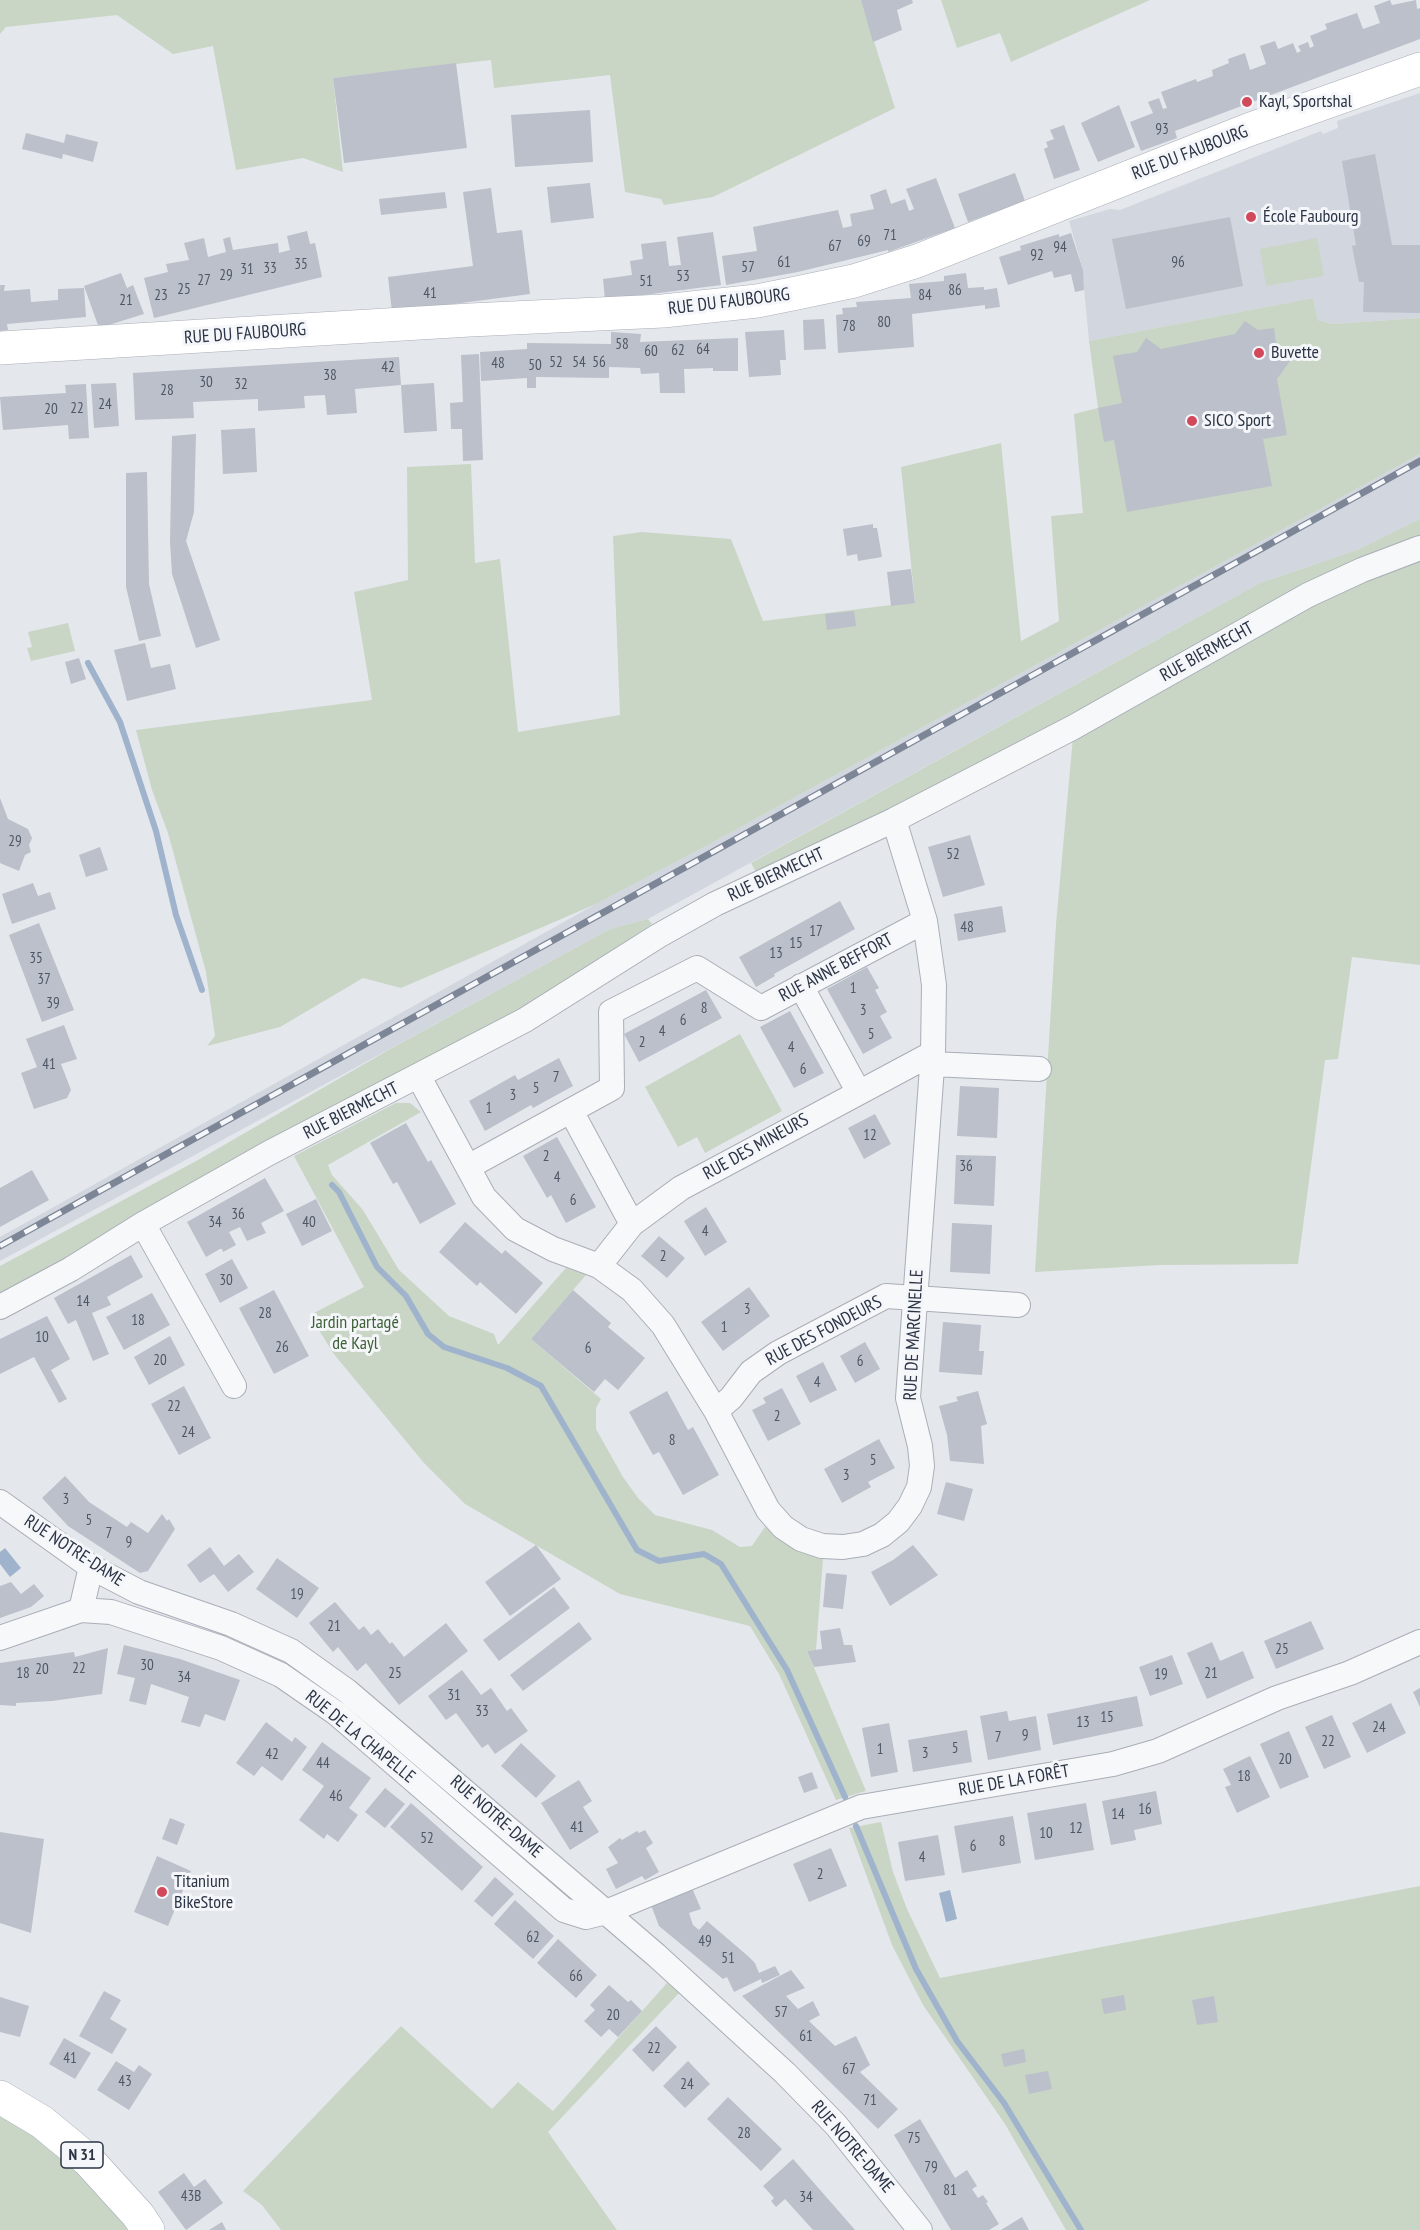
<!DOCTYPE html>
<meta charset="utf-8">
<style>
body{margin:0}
canvas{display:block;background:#e4e7ec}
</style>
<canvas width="1420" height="2230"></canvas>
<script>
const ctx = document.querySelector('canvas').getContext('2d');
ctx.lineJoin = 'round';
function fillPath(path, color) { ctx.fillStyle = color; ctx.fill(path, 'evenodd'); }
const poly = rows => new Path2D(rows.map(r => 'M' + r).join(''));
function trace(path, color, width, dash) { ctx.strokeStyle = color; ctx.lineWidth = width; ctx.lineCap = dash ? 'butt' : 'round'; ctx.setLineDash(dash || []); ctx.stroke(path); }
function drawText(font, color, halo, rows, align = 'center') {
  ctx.font = font + ' "PT Sans Narrow",sans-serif'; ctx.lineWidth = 6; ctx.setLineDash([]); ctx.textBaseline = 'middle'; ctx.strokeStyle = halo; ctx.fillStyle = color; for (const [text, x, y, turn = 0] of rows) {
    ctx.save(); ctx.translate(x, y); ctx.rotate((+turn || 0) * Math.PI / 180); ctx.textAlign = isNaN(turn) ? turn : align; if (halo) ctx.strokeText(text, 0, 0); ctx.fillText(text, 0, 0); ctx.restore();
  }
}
const built = poly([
 [1420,93,1420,318,1331,324,1318,320,1313,298,1089,341,1082,266,1069,221,1110,209,1120,210,1321,131,1323,134,1338,128,1337,121],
 [1420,454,1420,519,1357,550,1260,583,648,919,610,929,0,1261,0,1237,596,904,708,845]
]);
const green = poly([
 [0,0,861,0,895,108,713,197,664,205,661,199,625,192,610,75,494,88,491,60,333,78,343,172,303,158,236,170,213,46,173,54,117,15,6,27,0,34],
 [941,0,1150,0,1011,62,1000,33,957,48],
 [1317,238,1324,276,1266,286,1260,249],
 [1313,298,1318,320,1331,324,1420,318,1420,454,708,845,596,904,401,988,363,978,280,1027,207,1046,215,1036,206,972,168,833,152,790,136,730,372,700,354,592,408,580,407,467,471,464,475,563,500,559,518,732,620,715,613,536,642,532,731,539,763,621,915,602,901,467,1001,443,1021,641,1059,621,1051,516,1083,513,1074,414,1098,408,1089,341],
 [1420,519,1420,548,1072,728,757,874,751,863,1260,583,1357,550],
 [1420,553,1420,965,1352,957,1338,1059,1325,1060,1298,1264,1160,1265,1035,1272,1056,924,1073,737,1362,573],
 [68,623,75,651,31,661,27,648,32,647,28,632],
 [648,919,652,924,518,1012,0,1296,0,1266,198,1160,392,1048,610,929],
 [740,1034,782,1111,705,1153,697,1137,678,1147,645,1087],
 [396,1103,410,1103,421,1112,328,1165,332,1175,363,1210,399,1270,449,1316,494,1334,498,1345,566,1268,586,1275,531,1339,601,1399,596,1408,596,1429,623,1477,638,1498,655,1515,712,1530,740,1547,752,1546,765,1527,797,1551,823,1559,816,1650,807,1651,866,1791,836,1800,779,1674,750,1626,620,1594,465,1504,424,1463,333,1353,310,1315,364,1287,294,1156],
 [881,1822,893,1872,907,1909,940,1978,1420,1886,1420,2230,1066,2230,1005,2124,923,2005,892,1945,849,1828],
 [667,1983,679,1993,548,2132,617,2230,281,2230,262,2205,243,2191,401,2026,492,2109,518,2082,553,2111],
 [0,2114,32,2135,77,2171,130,2230,0,2230]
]);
const water = poly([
 [5,1548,21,1568,10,1577,0,1564,0,1552],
 [950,1890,957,1919,946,1922,939,1893]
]);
const stream = poly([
 [88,663,120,722,156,831,176,915,202,990],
 [332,1185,339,1192,377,1267,406,1296,428,1334,444,1347,507,1368,541,1386,637,1550,659,1561,704,1554,721,1564,787,1670,845,1797],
 [856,1826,916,1969,957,2041,1004,2103,1081,2230]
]);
const building = poly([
 [861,0,912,0,913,3,897,10,902,30,873,42],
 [1390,0,1392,5,1416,0,1417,9,1420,8,1420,39,1175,131,1177,138,1141,151,1130,122,1153,113,1148,102,1159,98,1163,109,1167,108,1161,92,1196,79,1197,82,1213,76,1212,70,1229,63,1228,59,1245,53,1250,70,1266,64,1260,46,1275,41,1278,49,1293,43,1297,53,1301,51,1298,46,1308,42,1310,48,1314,46,1310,36,1327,29,1325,24,1357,13,1363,29,1380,23,1374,6],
 [456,63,467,148,344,163,333,78],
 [1119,105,1135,147,1098,162,1081,123],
 [590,110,593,162,515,167,511,115],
 [1064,125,1080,170,1054,179,1044,149,1048,147,1046,142,1054,139,1050,130],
 [26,133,64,143,66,134,98,142,93,162,63,154,62,159,22,149],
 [1375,154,1392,245,1420,245,1420,313,1363,312,1364,282,1359,282,1352,246,1356,245,1342,161],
 [1015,173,1025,201,968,222,958,194],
 [936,178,955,228,888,252,888,250,798,272,726,285,722,256,757,251,753,227,838,210,843,228,852,226,850,214,874,209,870,195,886,189,891,204,905,199,909,211,914,209,906,189],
 [590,183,594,218,551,223,547,187],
 [491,188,497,233,522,230,530,294,392,312,388,277,473,266,463,192],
 [445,192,447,208,381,215,379,199],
 [1230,217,1243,286,1126,309,1112,239],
 [307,231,310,244,315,243,322,277,154,318,144,278,168,272,166,264,189,260,184,243,204,238,208,257,226,252,223,239,230,237,233,250,278,243,279,253,290,250,287,236],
 [713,232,721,285,605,300,603,279,632,275,630,261,643,259,641,244,666,241,669,266,681,265,677,237],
 [1071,233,1083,270,1084,290,1075,292,1071,274,1054,278,1052,271,1008,285,999,257,1021,250,1020,246,1059,234,1059,237],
 [121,273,127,288,133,285,144,314,99,328,84,286],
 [966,273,968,288,984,287,984,290,997,288,1000,307,985,309,985,305,912,314,914,347,838,353,836,315,843,314,842,308,857,307,856,302,911,298,909,284,944,281,944,276],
 [0,285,5,285,4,291,30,289,31,302,58,300,58,289,84,288,86,317,7,324,8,330,0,331],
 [824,319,826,349,804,350,803,320],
 [1245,321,1258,330,1274,328,1277,350,1290,361,1277,379,1287,435,1263,439,1272,486,1127,512,1114,440,1104,442,1098,408,1122,403,1113,356,1137,352,1146,338,1161,349,1235,334],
 [784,330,786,360,780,360,781,375,749,377,745,332],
 [611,332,641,334,640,342,738,338,738,371,713,371,713,368,684,369,685,393,660,393,659,373,641,374,640,368,609,367,609,378,536,377,536,388,527,388,527,378,481,381,480,352,527,349,527,343,611,344],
 [479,354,483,460,463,461,462,429,451,429,450,403,463,402,461,355],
 [399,357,401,385,355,389,357,413,327,415,325,395,304,396,305,408,258,411,258,399,193,402,194,418,135,420,133,373],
 [116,383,119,426,94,428,91,384],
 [434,383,437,431,404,433,401,385],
 [86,384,89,438,69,439,68,425,3,430,0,397,66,393,65,385],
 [255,428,257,472,223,474,221,430],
 [196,434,194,512,186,541,220,640,196,648,172,574,170,542,172,436],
 [147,472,149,584,161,636,139,641,126,587,126,473],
 [873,524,873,528,877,528,882,557,858,561,857,554,847,556,843,529],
 [911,569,915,603,891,606,887,572],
 [854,611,856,626,827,630,825,614],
 [145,643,151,668,170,664,176,689,127,701,114,650],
 [79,658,86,679,71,684,65,662],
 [0,798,8,819,28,829,32,838,29,845,31,852,25,855,19,871,0,863],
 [970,835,985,885,943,897,928,847],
 [100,847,108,870,86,877,79,855],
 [33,883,38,896,50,892,56,909,12,924,2,894],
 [840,901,855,929,774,974,775,976,756,987,739,957],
 [1002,906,1006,932,958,941,954,914],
 [39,923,74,1010,42,1022,9,935],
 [867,967,879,988,875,990,887,1012,880,1016,892,1038,863,1054,827,989],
 [706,990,722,1018,639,1062,624,1034],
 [790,1011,824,1073,794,1088,760,1027],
 [64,1025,77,1059,61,1064,71,1090,67,1098,34,1109,21,1073,37,1067,26,1039],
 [559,1058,573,1086,533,1108,531,1105,485,1131,469,1101,515,1075,518,1080],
 [960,1086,999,1088,997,1138,957,1136],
 [875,1114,891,1144,864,1159,848,1128],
 [406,1123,428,1162,431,1160,456,1204,420,1224,397,1182,393,1184,370,1143],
 [557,1137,596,1207,566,1223,551,1195,547,1198,523,1156],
 [956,1155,996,1156,994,1206,954,1204],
 [32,1170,49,1200,0,1227,0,1188],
 [265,1178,284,1211,261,1223,266,1233,247,1241,240,1227,229,1232,236,1245,223,1252,222,1249,220,1249,206,1257,187,1222],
 [316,1199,332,1231,302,1246,286,1214],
 [706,1207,727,1242,705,1256,684,1221],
 [465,1222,502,1254,505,1250,543,1283,516,1314,480,1282,477,1286,439,1252],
 [952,1223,992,1225,990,1274,950,1272],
 [659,1236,685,1258,667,1278,641,1256],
 [131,1255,143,1277,107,1297,111,1305,92,1313,109,1354,93,1361,76,1320,68,1324,54,1298],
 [232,1259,248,1288,220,1303,205,1274],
 [749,1287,770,1316,723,1351,701,1322],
 [274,1290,309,1356,274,1374,239,1308],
 [573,1290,611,1323,608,1327,645,1358,618,1390,605,1379,594,1392,531,1339],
 [152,1293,170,1325,124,1350,106,1317],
 [47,1316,70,1359,51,1370,67,1399,59,1403,34,1357,0,1374,0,1339],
 [943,1322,981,1325,979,1351,984,1351,982,1375,939,1372],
 [170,1336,185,1365,149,1385,134,1357],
 [865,1342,880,1369,855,1383,840,1356],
 [823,1362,837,1390,810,1403,796,1376],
 [184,1386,211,1438,179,1455,151,1404],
 [782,1388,801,1424,768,1441,752,1410,766,1403,763,1398],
 [667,1391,688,1430,693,1427,719,1475,683,1495,659,1452,653,1455,629,1412],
 [978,1391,987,1424,981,1426,984,1464,950,1461,947,1435,939,1406,958,1401,956,1397],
 [879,1439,895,1468,868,1482,871,1487,842,1503,824,1469],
 [65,1476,89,1502,127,1527,131,1522,148,1533,162,1514,167,1521,169,1519,175,1529,148,1571,140,1573,68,1526,42,1498],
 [946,1482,973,1489,964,1521,937,1514],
 [536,1545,561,1579,510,1616,485,1582],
 [913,1545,938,1575,890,1606,871,1572,893,1560],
 [210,1547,224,1566,239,1554,254,1572,228,1592,214,1574,200,1583,187,1565],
 [277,1558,319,1588,297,1618,256,1589],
 [826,1573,847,1575,843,1609,823,1607],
 [11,1582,21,1594,34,1584,44,1596,31,1607,0,1618,0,1586],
 [554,1587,570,1608,499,1661,483,1640],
 [335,1602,359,1630,364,1626,371,1635,378,1629,390,1644,392,1642,404,1657,446,1623,468,1651,399,1705,366,1663,357,1671,338,1647,333,1652,309,1623],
 [1311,1621,1324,1649,1276,1669,1264,1641],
 [579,1622,592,1639,523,1691,510,1675],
 [840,1628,844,1645,852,1645,856,1662,814,1667,807,1651,822,1649,820,1631],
 [1212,1642,1220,1661,1243,1651,1254,1678,1207,1699,1187,1653],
 [124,1645,180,1659,240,1680,225,1721,205,1714,200,1727,181,1722,189,1697,151,1684,146,1705,129,1701,135,1678,117,1674],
 [108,1648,102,1694,52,1701,16,1703,16,1706,0,1705,0,1663,74,1652,75,1657],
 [1172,1655,1183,1684,1150,1696,1139,1667],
 [462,1670,481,1695,491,1688,507,1711,511,1708,528,1731,495,1754,488,1744,482,1748,456,1713,446,1720,428,1696],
 [1420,1688,1420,1707,1413,1692],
 [1137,1696,1143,1726,1053,1745,1047,1714],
 [1391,1703,1406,1733,1367,1753,1352,1723],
 [1007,1711,1009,1721,1036,1716,1041,1750,988,1760,980,1716],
 [1332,1715,1351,1757,1324,1769,1305,1727],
 [266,1722,292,1742,295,1737,307,1747,282,1781,262,1766,254,1776,236,1763],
 [889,1723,898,1772,871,1777,862,1728],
 [967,1730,972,1762,913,1772,908,1740],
 [1289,1731,1309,1777,1280,1789,1260,1744],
 [322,1742,371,1778,349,1808,358,1815,338,1842,327,1834,324,1839,299,1820,324,1786,302,1770],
 [521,1743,556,1776,536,1798,501,1766],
 [1250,1756,1270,1797,1237,1813,1225,1787,1231,1785,1223,1769],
 [812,1772,818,1788,804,1793,798,1777],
 [579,1780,592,1801,583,1807,599,1832,570,1850,541,1803],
 [385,1788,405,1804,385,1828,365,1812],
 [1156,1791,1162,1824,1134,1830,1136,1840,1111,1845,1102,1801],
 [411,1803,483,1867,462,1891,390,1827],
 [1086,1803,1094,1850,1035,1860,1027,1813],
 [1013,1816,1021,1863,962,1873,954,1826],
 [170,1818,185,1824,177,1845,162,1839],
 [645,1830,653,1843,646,1848,659,1872,645,1880,642,1876,616,1889,606,1869,618,1863,608,1847,620,1838,622,1840,637,1831,639,1833],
 [0,1832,44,1839,31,1933,0,1923],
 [938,1835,945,1875,905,1881,898,1842],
 [831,1848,847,1886,809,1902,793,1864],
 [157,1856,191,1871,168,1926,134,1912],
 [495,1877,514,1894,492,1917,474,1901],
 [692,1888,701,1909,689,1913,693,1925,699,1930,707,1921,749,1957,755,1963,759,1973,775,1966,780,1975,762,1983,761,1979,734,1992,727,1977,723,1979,659,1926,651,1905],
 [515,1900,554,1936,533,1959,494,1924],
 [558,1939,597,1975,576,1998,537,1963],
 [791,1970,805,1988,786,1996,798,2009,813,2001,820,2015,809,2021,835,2046,856,2036,870,2065,860,2072,898,2109,878,2129,742,1996],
 [609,1985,628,2002,631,2000,642,2011,618,2037,609,2029,601,2037,584,2021,595,2010,590,2005],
 [104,1991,121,2000,110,2019,127,2029,112,2054,79,2036],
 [1124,1995,1126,2010,1104,2014,1101,1999],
 [1214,1996,1218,2022,1197,2025,1192,2000],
 [0,1997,29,2006,20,2037,0,2032],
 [656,2026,677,2047,653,2072,632,2050],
 [64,2038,91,2053,75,2079,49,2064],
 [1024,2049,1026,2062,1004,2067,1001,2054],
 [116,2061,134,2072,139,2065,152,2074,129,2110,97,2090],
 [688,2061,710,2084,685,2108,663,2086],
 [1048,2071,1052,2089,1029,2094,1025,2075],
 [728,2097,782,2149,761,2171,707,2119],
 [920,2119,955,2178,967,2170,977,2186,972,2189,978,2198,983,2195,988,2202,986,2203,999,2224,989,2230,951,2230,894,2135],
 [793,2159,842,2215,855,2230,813,2230,785,2199,776,2207,771,2201,774,2198,763,2186],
 [184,2173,194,2187,205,2179,223,2203,186,2230,158,2192],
 [1022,2217,1029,2230,1001,2230],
 [222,2222,226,2230,209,2230]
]);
const minor = poly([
 [801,986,858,1091],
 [932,1064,1039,1069],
 [419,1077,484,1197,515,1229,553,1249,599,1266,632,1290,663,1325,716,1411,768,1510,783,1527,801,1539,822,1546,843,1547,863,1544,882,1535,898,1522,910,1506,919,1487,922,1466,920,1446,908,1398,933,1053,934,985,925,921,894,820],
 [571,1111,632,1224],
 [468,1167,612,1088,611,1012,697,968,761,1008,925,921],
 [143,1224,234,1386],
 [599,1266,632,1224,681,1188,933,1053],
 [0,1307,71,1269,143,1224,269,1153,525,1020,658,936,715,904,894,820,1072,728,1308,595,1362,570,1420,548],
 [716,1411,731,1398,751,1372,778,1353,886,1296,1018,1305],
 [0,1502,91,1567,139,1592,231,1624,291,1651,347,1691,656,1955,785,2073,836,2125,920,2230],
 [81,1610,91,1567],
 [0,1638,81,1610,111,1612,221,1648,281,1675,336,1713,564,1910,586,1917,606,1912,861,1807,1113,1764,1158,1751,1277,1698,1350,1673,1420,1642]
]);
const secondary = poly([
 [0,348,470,320,663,311,757,301,792,294,854,281,917,261,1248,130,1420,69]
]);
const primary = poly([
 [0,2097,42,2122,88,2160,138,2215,148,2230]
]);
const rail = poly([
 [0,1246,1420,461]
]);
const markers = [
 [1247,102,6,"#d1495b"],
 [1251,217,6,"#d1495b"],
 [1259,353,6,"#d1495b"],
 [1192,421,6,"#d1495b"],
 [162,1892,6,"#d1495b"]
];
const numberNames = [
 ["93",1162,130],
 ["71",890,236],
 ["69",864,242],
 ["67",835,247],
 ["94",1060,248],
 ["92",1037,256],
 ["61",784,263],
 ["96",1178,263],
 ["35",301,265],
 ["57",748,268],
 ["33",270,269],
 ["31",247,270],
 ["29",226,276],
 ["53",683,277],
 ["27",204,281],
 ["51",646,282],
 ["25",184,290],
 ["86",955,291],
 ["41",430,294],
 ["23",161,296],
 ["84",925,296],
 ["21",126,301],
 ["80",884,323],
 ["78",849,327],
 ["58",622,345],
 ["64",703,350],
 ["62",678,351],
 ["60",651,352],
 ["52",556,363],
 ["54",579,363],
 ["56",599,363],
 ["48",498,364],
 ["50",535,366],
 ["42",388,368],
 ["38",330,376],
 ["30",206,383],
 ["32",241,385],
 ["28",167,391],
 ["24",105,405],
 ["22",77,409],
 ["20",51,410],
 ["29",15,842],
 ["52",953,855],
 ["48",967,928],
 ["17",816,932],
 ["15",796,944],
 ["13",776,954],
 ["35",36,959],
 ["37",44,980],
 ["1",853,989],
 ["39",53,1004],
 ["8",704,1009],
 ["3",863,1011],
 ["6",683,1021],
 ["4",662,1032],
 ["5",871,1035],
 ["2",642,1043],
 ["4",791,1048],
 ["41",49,1065],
 ["6",803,1070],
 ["7",556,1078],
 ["5",536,1089],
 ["3",513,1096],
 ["1",489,1109],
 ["12",870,1136],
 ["2",546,1157],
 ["36",966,1167],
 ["4",557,1178],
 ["6",573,1201],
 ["36",238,1215],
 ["34",215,1223],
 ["40",309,1223],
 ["4",705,1232],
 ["2",663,1257],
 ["30",226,1281],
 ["14",83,1302],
 ["3",747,1310],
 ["28",265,1314],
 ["18",138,1321],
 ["1",724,1328],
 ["10",42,1338],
 ["26",282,1348],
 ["6",588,1349],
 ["20",160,1361],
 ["6",860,1362],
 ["4",817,1383],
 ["22",174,1407],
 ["2",777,1417],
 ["24",188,1433],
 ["8",672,1441],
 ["5",873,1461],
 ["3",846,1476],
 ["3",66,1500],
 ["5",89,1521],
 ["7",109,1534],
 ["9",129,1543],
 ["19",297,1595],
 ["21",334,1627],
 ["25",1282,1650],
 ["30",147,1666],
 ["22",79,1669],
 ["20",42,1670],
 ["18",23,1674],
 ["25",395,1674],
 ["21",1211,1674],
 ["19",1161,1675],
 ["34",184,1678],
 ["31",454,1696],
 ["33",482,1712],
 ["15",1107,1718],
 ["13",1083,1723],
 ["24",1379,1728],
 ["9",1025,1736],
 ["7",998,1738],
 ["22",1328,1742],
 ["5",955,1749],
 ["1",880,1750],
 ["3",925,1754],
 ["42",272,1755],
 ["20",1285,1760],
 ["44",323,1764],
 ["18",1244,1777],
 ["46",336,1797],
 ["16",1145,1810],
 ["14",1118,1815],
 ["41",577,1828],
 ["12",1076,1829],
 ["10",1046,1834],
 ["52",427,1839],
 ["8",1002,1842],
 ["6",973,1847],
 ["4",922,1858],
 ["2",820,1875],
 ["62",533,1938],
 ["49",705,1942],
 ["51",728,1959],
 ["66",576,1977],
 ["57",781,2013],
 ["20",613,2016],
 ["61",806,2037],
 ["22",654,2049],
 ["41",70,2059],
 ["67",849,2070],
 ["43",125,2082],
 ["24",687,2085],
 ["71",870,2101],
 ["28",744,2134],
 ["75",914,2139],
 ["79",931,2168],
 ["81",950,2191],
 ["43B",191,2197],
 ["34",806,2198]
];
const shields = [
 [82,2155,42]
];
const shieldNames = [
 ["N 31",82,2155]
];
const poiNames = [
 ["Kayl, Sportshal",1259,102],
 ["École Faubourg",1263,217],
 ["Buvette",1271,353],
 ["SICO Sport",1204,421],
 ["Titanium",174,1882],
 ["BikeStore",174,1903]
];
const streetNames = [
 ["RUE DU FAUBOURG",1190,153,-21],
 ["RUE DU FAUBOURG",729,302,-7],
 ["RUE DU FAUBOURG",245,334,-4],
 ["RUE BIERMECHT",1207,652,-29],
 ["RUE BIERMECHT",776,875,-25],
 ["RUE ANNE BEFFORT",836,968,-28],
 ["RUE BIERMECHT",351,1111,-27],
 ["RUE DES MINEURS",756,1147,-29],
 ["RUE DES FONDEURS",824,1331,-28],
 ["RUE DE MARCINELLE",914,1335,-87],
 ["RUE NOTRE-DAME",74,1551,33],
 ["RUE DE LA CHAPELLE",360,1737,39],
 ["RUE DE LA FORÊT",1014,1781,-10],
 ["RUE NOTRE-DAME",496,1817,41],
 ["RUE NOTRE-DAME",852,2147,49]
];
const parkNames = [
 ["Jardin partagé",355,1323],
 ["de Kayl",355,1344]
];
fillPath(built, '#d2d6de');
fillPath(green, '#c9d6c5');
fillPath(water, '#9fb4cc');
trace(stream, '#9fb4cc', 6);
fillPath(building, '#bbc0ca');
trace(minor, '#a9aeb7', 26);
trace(secondary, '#a9aeb7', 34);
trace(primary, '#a3abb8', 34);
trace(minor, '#f7f8fa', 24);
trace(secondary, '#fff', 33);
trace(primary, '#fff', 33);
trace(rail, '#7d8696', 7);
trace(rail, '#f4f6f9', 4.5, [14]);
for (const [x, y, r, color] of markers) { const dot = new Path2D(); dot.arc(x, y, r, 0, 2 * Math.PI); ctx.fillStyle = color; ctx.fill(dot); trace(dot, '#f4f6f9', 2); }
drawText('15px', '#4f5766', null, numberNames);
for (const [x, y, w] of shields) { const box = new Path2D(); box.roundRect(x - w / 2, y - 13, w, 26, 4.5); ctx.fillStyle = '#f4f6f9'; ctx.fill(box); trace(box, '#2b3445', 1.5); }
drawText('bold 16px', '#2b3445', null, shieldNames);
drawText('18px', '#2b3445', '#f4f6f9', poiNames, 'left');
drawText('18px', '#2b3445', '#f4f6f9', streetNames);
drawText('18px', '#3f6138', '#f4f6f9', parkNames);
</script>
